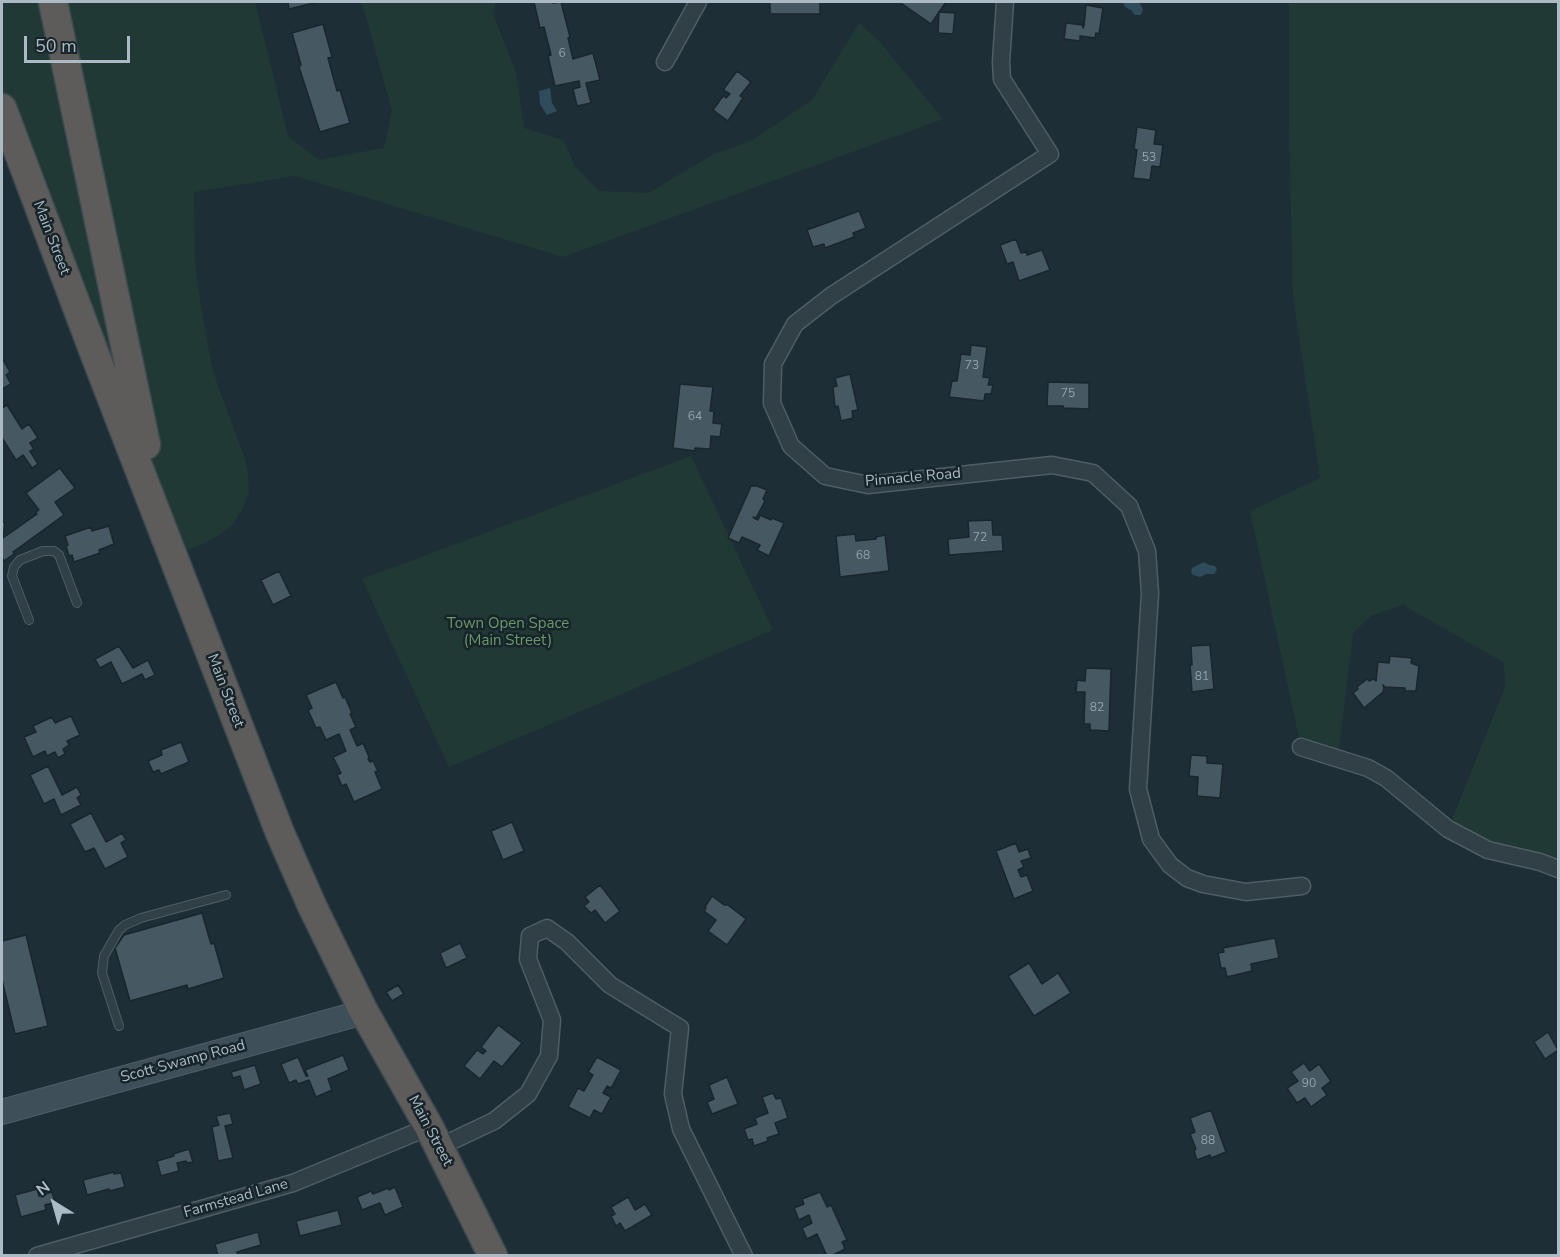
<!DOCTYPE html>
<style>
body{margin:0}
#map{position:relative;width:1560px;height:1257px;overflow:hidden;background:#1e2e36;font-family:"Nunito Sans",sans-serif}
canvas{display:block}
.frame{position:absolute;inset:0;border:3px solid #abbac4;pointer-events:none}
.north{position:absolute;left:24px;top:1173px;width:60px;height:60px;-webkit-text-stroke:4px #17242a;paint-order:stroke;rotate:323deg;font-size:16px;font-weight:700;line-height:24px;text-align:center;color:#abbac4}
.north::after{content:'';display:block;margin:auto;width:21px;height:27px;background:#abbac4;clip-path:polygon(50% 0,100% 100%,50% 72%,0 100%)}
.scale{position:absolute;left:24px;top:36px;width:106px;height:27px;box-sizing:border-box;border:3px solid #abbac4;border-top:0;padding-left:8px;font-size:18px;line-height:21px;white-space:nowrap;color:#abbac4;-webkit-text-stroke:4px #17242a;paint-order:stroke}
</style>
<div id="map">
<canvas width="1560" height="1257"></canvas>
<div class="frame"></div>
<div class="north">N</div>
<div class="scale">50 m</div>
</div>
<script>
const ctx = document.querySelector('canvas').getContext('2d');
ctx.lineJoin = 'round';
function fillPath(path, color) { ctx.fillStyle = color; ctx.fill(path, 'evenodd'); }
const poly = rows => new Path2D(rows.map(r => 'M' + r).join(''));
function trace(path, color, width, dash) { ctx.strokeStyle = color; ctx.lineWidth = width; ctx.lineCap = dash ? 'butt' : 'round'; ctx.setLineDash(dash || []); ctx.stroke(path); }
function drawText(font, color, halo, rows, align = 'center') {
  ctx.font = font + ' "Nunito Sans",sans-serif'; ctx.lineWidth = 5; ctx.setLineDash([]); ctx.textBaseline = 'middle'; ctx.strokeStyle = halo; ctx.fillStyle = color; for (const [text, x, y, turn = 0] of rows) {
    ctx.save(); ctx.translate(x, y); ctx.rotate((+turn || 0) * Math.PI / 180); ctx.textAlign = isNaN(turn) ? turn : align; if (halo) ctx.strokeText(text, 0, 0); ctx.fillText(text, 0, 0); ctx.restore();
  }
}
const green = poly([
 [2,2,255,2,288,136,319,160,384,148,392,111,362,2,496,2,493,13,516,73,524,128,563,140,575,166,599,191,648,193,714,154,751,141,812,100,859,23,879,41,943,119,563,257,295,176,194,192,195,259,198,288,211,362,217,383,245,459,248,475,249,492,243,508,233,524,219,535,203,544,174,555,2,108],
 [1289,2,1558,2,1558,869,1448,829,1506,685,1503,662,1403,605,1371,616,1353,633,1338,758,1301,747,1250,511,1320,478,1293,296,1289,124],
 [691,456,773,630,449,767,362,579]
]);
const water = poly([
 [1123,2,1139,2,1143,9,1142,13,1140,15,1135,15,1131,10,1125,7],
 [550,88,552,103,557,111,547,115,540,104,539,91],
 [1204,562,1209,565,1215,566,1217,570,1214,574,1206,574,1200,577,1193,575,1191,572,1192,568]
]);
const building = poly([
 [288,2,318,2,289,9,288,2],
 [534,2,554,2,553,3,561,2,570,37,568,38,573,59,593,53,600,80,586,83,591,103,577,106,573,89,580,87,579,81,555,86,548,56,551,55,544,27,540,28,534,2],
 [770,2,820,2,820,14,770,14,770,2],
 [902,2,946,2,939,12,955,13,953,34,938,33,939,12,931,24,901,3,902,2],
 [1086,5,1103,8,1099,34,1096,33,1095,38,1080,36,1080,41,1064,39,1066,23,1083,25,1083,28,1084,26,1086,5],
 [323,24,332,57,328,58,337,91,340,90,350,123,320,132,299,67,301,65,292,33,323,24],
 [737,71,751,82,740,96,743,98,728,121,713,110,723,96,726,98,730,94,723,90,737,71],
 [1137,127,1156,130,1154,144,1163,145,1160,167,1152,166,1150,180,1133,178,1137,150,1134,149,1137,127],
 [859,211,866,228,853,233,854,237,825,248,824,244,813,247,807,230,859,211],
 [1016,239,1021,253,1026,252,1027,255,1042,250,1050,270,1019,281,1013,262,1007,264,1000,245,1016,239],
 [971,345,987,347,983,377,990,378,988,385,993,385,991,394,985,394,984,401,949,397,952,381,957,381,961,354,970,355,971,345],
 [2,358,10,372,6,375,11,384,2,389,2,358],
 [850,374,858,410,852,411,853,418,841,421,838,406,835,407,833,387,837,386,835,378,850,374],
 [1048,382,1089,383,1089,409,1064,408,1063,406,1047,406,1048,382],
 [680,384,713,387,710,411,714,411,713,423,722,424,720,437,711,436,710,449,695,448,695,451,673,448,680,384],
 [7,405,22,429,29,424,38,438,30,443,34,449,30,451,38,464,32,468,23,455,16,460,2,438,2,408,7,405],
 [60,468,75,488,55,502,64,515,13,552,14,554,4,561,2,557,2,522,5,523,3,538,37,514,36,512,39,510,26,493,60,468],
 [751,486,757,486,767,490,763,499,765,501,756,518,753,517,754,518,758,520,760,515,771,520,772,518,784,523,769,556,757,550,760,545,742,537,739,543,728,538,751,486],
 [992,520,993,535,1002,535,1003,551,949,555,948,539,969,537,968,521,992,520],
 [109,526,114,544,99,550,100,553,74,562,72,555,69,556,66,546,68,545,65,536,91,527,92,531,109,526],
 [855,534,856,541,876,539,876,537,885,535,889,571,840,577,836,536,855,534],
 [279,571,291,596,273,605,261,580,279,571],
 [1209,645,1210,646,1214,689,1192,692,1190,665,1192,665,1191,646,1209,645],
 [119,646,133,668,148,660,155,675,145,680,142,674,122,684,111,662,100,668,95,659,119,646],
 [1390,656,1412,658,1411,663,1419,666,1416,691,1405,691,1405,688,1385,687,1383,685,1384,688,1383,692,1364,708,1353,693,1358,689,1357,687,1367,679,1369,681,1373,679,1376,681,1378,662,1389,663,1390,656],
 [1086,668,1111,669,1109,731,1090,730,1090,724,1084,724,1085,692,1076,692,1077,680,1085,681,1086,668],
 [336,682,343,698,345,697,352,713,350,714,356,727,350,730,357,746,363,743,369,757,368,759,370,762,373,761,378,771,375,772,382,789,354,802,346,784,342,786,337,775,341,773,333,757,346,751,339,734,326,740,320,727,316,728,308,710,312,708,306,695,336,682],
 [71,716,80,735,67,741,69,745,63,749,65,754,58,758,55,752,47,756,45,751,33,757,24,737,36,732,33,726,52,717,55,723,71,716],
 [181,742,189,762,161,774,159,770,153,772,148,761,162,755,161,750,181,742],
 [1191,755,1207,756,1207,763,1223,764,1220,798,1197,796,1198,777,1189,776,1191,755],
 [48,766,62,795,77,787,81,795,77,798,81,805,61,815,54,799,44,804,30,775,48,766],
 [91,813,106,842,122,833,126,840,121,843,128,857,105,869,94,848,85,852,70,824,91,813],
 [512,822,524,851,503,860,491,831,512,822],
 [1016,843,1019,852,1028,849,1031,858,1021,861,1024,867,1018,870,1021,877,1027,875,1033,891,1014,899,996,851,1016,843],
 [600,885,620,911,605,923,595,910,591,913,584,906,589,902,585,897,600,885],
 [712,896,724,905,728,905,746,919,727,945,708,931,716,920,704,911,706,908,705,907,712,896],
 [202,913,211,944,214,943,224,978,188,989,187,985,130,1001,115,948,124,935,202,913],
 [26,935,48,1026,15,1034,2,980,2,941,26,935],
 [1275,938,1279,958,1251,964,1252,971,1227,977,1225,968,1221,968,1218,953,1224,952,1223,948,1275,938],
 [460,943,467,958,446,968,440,953,460,943],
 [1029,963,1042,984,1058,973,1071,993,1034,1016,1008,976,1029,963],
 [398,985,404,994,392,1001,386,992,398,985],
 [498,1025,522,1043,502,1067,494,1061,480,1079,464,1066,477,1050,483,1054,486,1051,481,1047,498,1025],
 [1548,1032,1558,1050,1545,1059,1534,1042,1548,1032],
 [343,1055,349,1070,328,1079,332,1090,316,1097,309,1080,298,1084,296,1080,289,1083,281,1064,298,1057,306,1076,308,1076,305,1070,343,1055],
 [597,1057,621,1070,611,1088,607,1086,603,1093,611,1097,602,1114,594,1110,590,1118,568,1107,578,1088,584,1091,593,1075,588,1072,597,1057],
 [1304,1063,1310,1071,1319,1064,1331,1081,1322,1088,1327,1095,1311,1107,1305,1098,1297,1103,1287,1088,1298,1081,1291,1072,1304,1063],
 [255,1065,261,1084,244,1090,240,1076,233,1078,231,1072,255,1065],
 [727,1077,738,1104,712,1114,707,1102,714,1099,709,1085,727,1077],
 [773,1093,776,1099,781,1098,788,1118,775,1123,779,1134,767,1138,768,1141,754,1146,752,1139,748,1140,744,1129,757,1124,755,1118,768,1113,762,1097,773,1093],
 [1211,1110,1226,1152,1211,1158,1210,1155,1197,1160,1194,1151,1196,1149,1190,1134,1195,1132,1190,1118,1211,1110],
 [230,1113,233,1124,225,1126,233,1158,218,1161,212,1127,219,1125,216,1116,230,1113],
 [189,1149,193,1162,187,1163,186,1161,177,1163,179,1171,161,1176,157,1161,174,1156,173,1154,189,1149],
 [114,1172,114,1174,121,1173,125,1187,110,1191,109,1189,87,1195,83,1180,114,1172],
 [395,1187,403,1207,385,1215,380,1203,362,1210,357,1197,371,1191,373,1194,388,1188,389,1190,395,1187],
 [37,1189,39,1196,52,1192,55,1202,45,1205,46,1210,21,1217,15,1195,37,1189],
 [820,1192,827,1207,831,1205,847,1240,842,1242,845,1249,831,1256,827,1256,817,1234,807,1239,802,1228,812,1223,809,1215,799,1220,794,1208,804,1204,802,1199,820,1192],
 [628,1197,635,1210,645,1204,652,1215,625,1231,620,1223,616,1226,611,1216,615,1214,611,1207,628,1197],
 [338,1210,342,1225,300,1236,296,1221,338,1210],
 [258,1232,261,1245,237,1252,238,1256,218,1256,215,1244,258,1232]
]);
const service = poly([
 [29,620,12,576,14,567,20,560,43,551,54,551,59,555,77,603],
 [119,1026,102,973,104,956,119,930,125,925,141,918,226,895]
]);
const minor = poly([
 [1005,2,1001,62,1002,79,1050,154,831,296,795,324,773,364,772,403,791,446,825,476,868,485,1052,465,1093,473,1129,506,1147,551,1150,593,1138,789,1151,839,1170,865,1187,878,1203,884,1246,892,1302,886],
 [665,62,698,2],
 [1301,747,1368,768,1386,778,1448,829,1488,850,1540,862,1558,869],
 [439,1147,494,1121,528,1094,549,1056,552,1020,528,959,530,936,547,928,567,942,610,985,680,1028,673,1094,681,1129,744,1256],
 [37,1256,293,1183,429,1127]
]);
const secondary = poly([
 [2,1112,364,1012]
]);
const trunk = poly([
 [53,2,146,445],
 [2,108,97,360,280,833,313,908,364,1012,429,1127,493,1256]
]);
const numberNames = [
 ["6",562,54],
 ["53",1149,158],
 ["73",972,366],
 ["75",1068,394],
 ["64",695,417],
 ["72",980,538],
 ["68",863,556],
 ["81",1202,677],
 ["82",1097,708],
 ["90",1309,1084],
 ["88",1208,1141]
];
const streetNames = [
 ["Main Street",51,238,69],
 ["Pinnacle Road",913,478,-5],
 ["Main Street",225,691,69],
 ["Scott Swamp Road",183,1062,-15],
 ["Main Street",430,1131,62],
 ["Farmstead Lane",236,1199,-16]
];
const parkNames = [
 ["Town Open Space",508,624],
 ["(Main Street)",508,641]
];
fillPath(green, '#213935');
fillPath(water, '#2f4c5c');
fillPath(building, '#465862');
trace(building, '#19262d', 1.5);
trace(service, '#4f5d65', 10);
trace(minor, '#4f5d65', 19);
trace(secondary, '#4f5d65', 26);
trace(trunk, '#3c4a51', 31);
trace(service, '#313f46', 8);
trace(minor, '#313f46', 16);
trace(secondary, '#3f4f5a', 24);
trace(trunk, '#5e5c5a', 28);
drawText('12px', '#92a2ac', null, numberNames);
drawText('15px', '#abbac4', '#17242a', streetNames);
drawText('15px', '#6a996a', '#17242a', parkNames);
</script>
